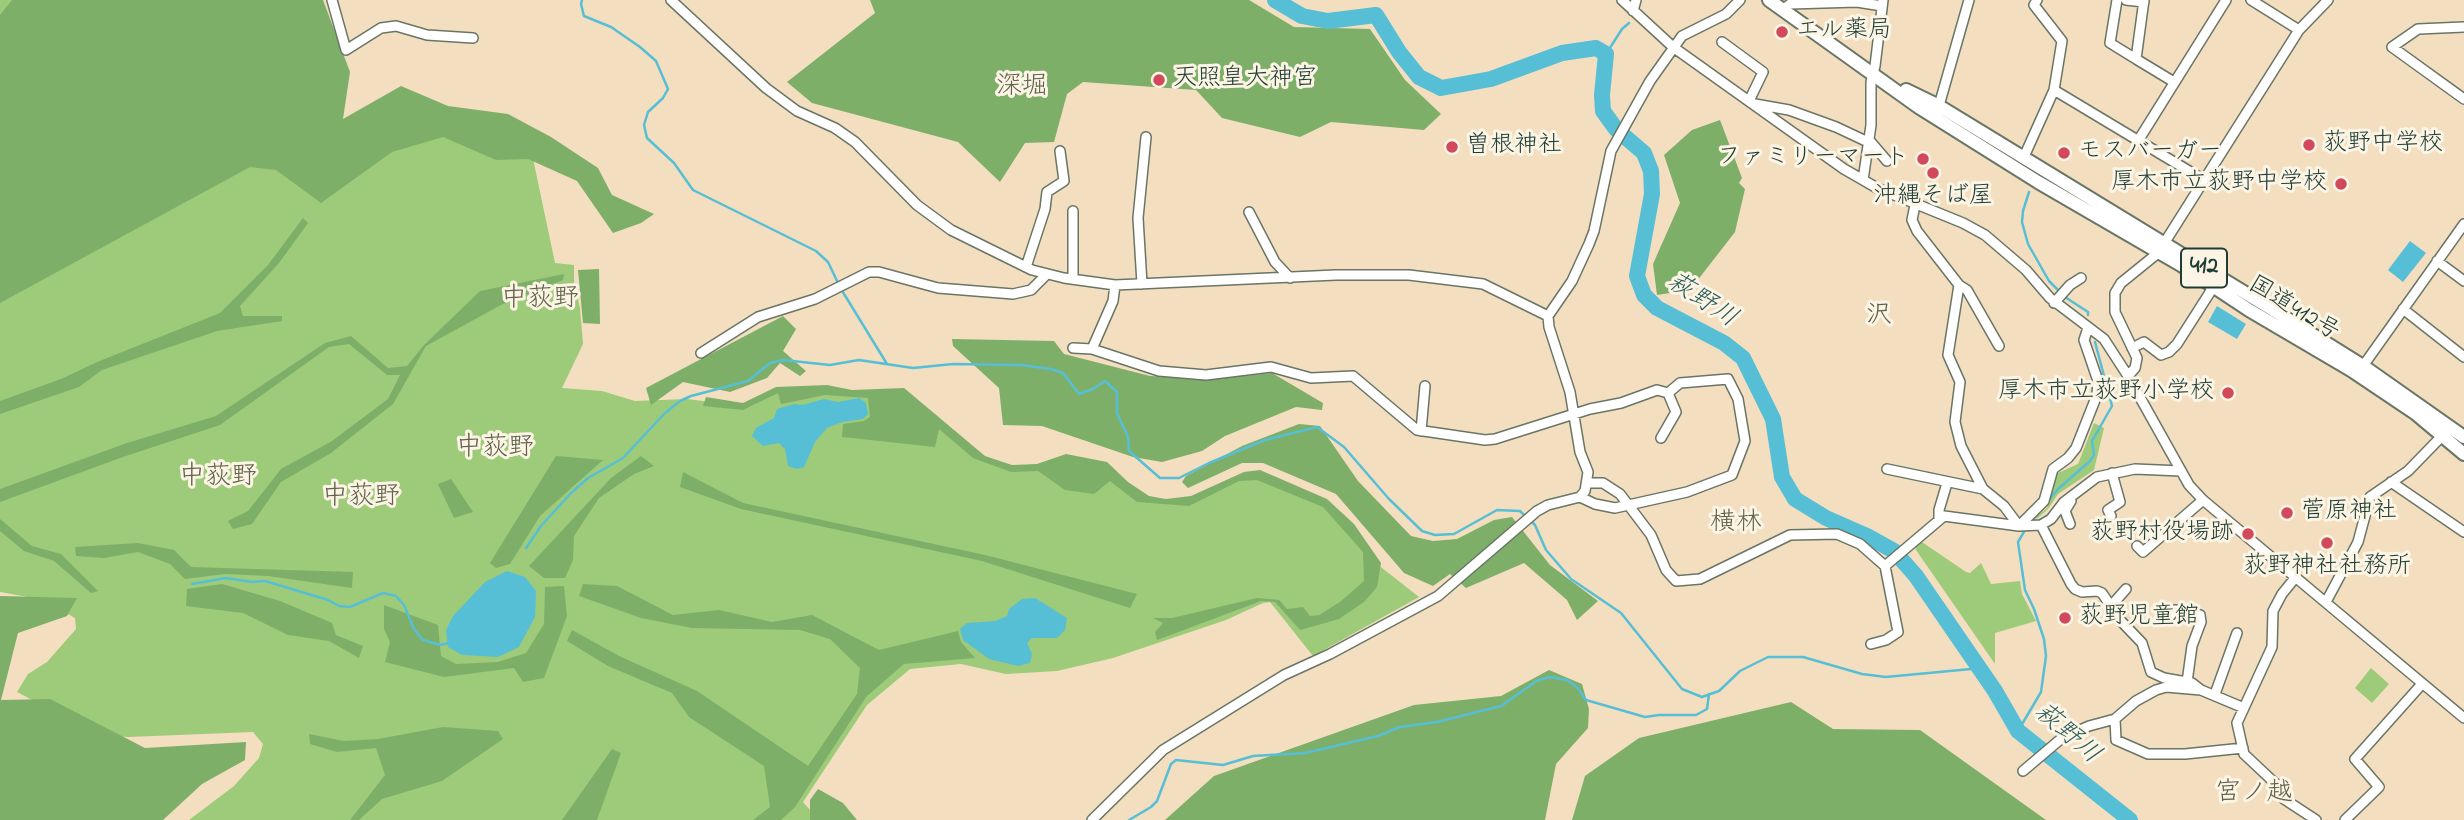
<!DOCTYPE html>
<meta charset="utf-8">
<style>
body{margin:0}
canvas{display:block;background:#f3dec0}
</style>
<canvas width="2464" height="820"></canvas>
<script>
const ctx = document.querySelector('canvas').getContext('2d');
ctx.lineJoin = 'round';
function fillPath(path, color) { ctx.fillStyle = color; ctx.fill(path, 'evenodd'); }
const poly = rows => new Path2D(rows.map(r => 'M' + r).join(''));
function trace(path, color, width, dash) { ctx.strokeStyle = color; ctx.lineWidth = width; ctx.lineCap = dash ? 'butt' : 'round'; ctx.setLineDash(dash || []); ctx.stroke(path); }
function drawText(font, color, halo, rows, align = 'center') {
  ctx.font = font + ' "Indie Flower","Klee One",sans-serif'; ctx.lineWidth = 6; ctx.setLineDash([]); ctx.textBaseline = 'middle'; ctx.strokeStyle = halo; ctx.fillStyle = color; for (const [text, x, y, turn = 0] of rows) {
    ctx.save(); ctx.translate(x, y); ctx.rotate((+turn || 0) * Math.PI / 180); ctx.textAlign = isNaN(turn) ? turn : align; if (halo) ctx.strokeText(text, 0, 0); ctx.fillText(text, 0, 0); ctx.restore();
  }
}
const green = poly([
 [0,0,306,0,329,154,407,112,528,135,555,263,574,265,574,283,580,308,583,344,562,388,602,391,635,401,687,399,749,407,778,391,897,393,962,444,1011,470,1066,460,1149,499,1168,501,1190,499,1237,478,1258,475,1323,500,1377,564,1419,597,1313,656,1270,602,1263,603,1226,620,1113,658,1057,671,1006,674,961,664,910,669,867,705,803,802,819,820,189,820,234,786,259,758,263,744,253,732,128,737,99,735,17,692,28,674,47,662,76,629,75,618,59,609,39,599,0,592],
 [2094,423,2104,428,2094,470,2058,494,2048,509,2037,519,2036,517,2047,508,2050,501,2054,480,2058,473,2078,464],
 [1919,540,1966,572,1970,573,1981,563,1991,584,2020,581,2022,594,2036,621,1995,633,1995,664,1916,550,1915,543],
 [2371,668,2389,684,2372,703,2355,688]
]);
const forest = poly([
 [12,0,323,0,350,72,343,119,401,86,448,106,508,114,551,137,598,168,612,195,654,214,641,223,613,233,577,181,528,159,496,160,443,137,392,152,321,203,276,170,250,167,0,303,0,15],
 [870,0,1249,0,1294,27,1370,29,1405,80,1441,114,1424,130,1331,122,1300,137,1222,118,1196,90,1083,82,1067,94,1054,142,1025,143,1000,182,958,142,812,103,787,82,875,13],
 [1720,120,1742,178,1739,183,1745,189,1735,232,1690,290,1657,295,1653,264,1680,203,1664,155,1692,130],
 [303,218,308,223,279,263,240,306,243,316,282,316,282,321,217,331,102,370,79,387,0,414,0,401,61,379,97,362,220,313,268,265],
 [599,269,600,324,583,323,578,270],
 [564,274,563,280,501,305,426,346,393,404,331,453,281,482,252,524,233,529,228,521,248,511,281,469,332,441,388,399,400,375,387,375,349,344,329,347,220,425,123,457,0,502,0,489,127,443,216,416,325,343,351,336,388,368,407,366,424,345,480,291],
 [783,316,796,329,783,351,806,371,800,376,780,363,767,378,730,392,683,382,651,405,646,388],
 [952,339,1054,341,1064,354,1150,376,1216,379,1272,373,1323,403,1322,410,1296,407,1225,436,1202,451,1162,462,1133,457,1042,426,1003,425,999,388,953,346],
 [827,385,852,390,904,388,985,456,1012,465,1037,464,1066,454,1107,462,1128,482,1149,496,1166,499,1191,496,1244,472,1260,470,1327,499,1354,524,1381,563,1377,587,1364,602,1339,619,1300,630,1275,602,1261,601,1157,640,1155,632,1163,623,1153,618,1172,618,1257,598,1279,600,1287,609,1303,607,1310,616,1319,615,1340,602,1364,581,1363,552,1323,507,1257,480,1239,481,1189,506,1137,502,1110,481,1094,494,1065,490,1038,471,1011,472,973,458,939,429,935,447,842,437,843,424,864,421,870,417,868,398,825,395,781,404,778,393,743,410,703,406,706,397,743,403,776,387],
 [1299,424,1320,426,1358,481,1411,536,1433,541,1457,539,1494,520,1512,517,1550,565,1598,601,1577,620,1567,600,1524,563,1466,588,1450,574,1433,586,1404,573,1336,494,1263,463,1242,463,1188,488,1182,482,1186,476,1242,446],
 [556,456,603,460,540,516,510,564,496,568,490,563],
 [641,456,654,466,634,474,599,498,574,536,573,560,565,578,544,578,529,566,611,478],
 [683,472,743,503,985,555,1137,594,1130,608,982,561,741,509,680,487],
 [451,479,473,512,454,518,438,484],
 [0,519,32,546,61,554,98,591,91,593,54,561,24,551,0,531],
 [138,543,174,550,191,567,353,572,352,588,268,576,225,574,185,579,170,564,138,552,104,558,76,556,75,547],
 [222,584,280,601,332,623,336,635,363,646,359,658,329,641,288,635,243,613,186,606,187,589],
 [583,584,617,586,673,615,719,610,772,622,812,615,879,650,958,631,961,642,975,658,904,664,866,697,795,807,781,820,753,820,770,807,764,766,689,717,672,693,608,666,567,641,572,630,619,656,697,691,808,766,857,694,860,668,830,639,800,630,692,628,641,618,579,596],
 [564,586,567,616,544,678,523,682,514,668,444,677,385,662,390,642,384,629,384,605,438,625,441,656,456,664,498,662,526,653,544,624,545,587],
 [0,596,77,598,67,616,18,633,1,700,50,699,145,748,246,742,245,760,202,784,163,820,0,820],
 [1549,670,1582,684,1589,709,1588,728,1556,764,1545,820,1165,820,1214,776,1414,705,1501,696],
 [1791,702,1833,729,1920,730,2046,820,1572,820,1585,776,1639,738],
 [443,727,498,731,503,739,442,781,382,799,359,820,350,820,385,775,376,748,337,752,310,744,309,734,344,741,378,739],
 [612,749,621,753,597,820,562,820],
 [818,789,843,803,857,820,810,820,810,800]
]);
const water = poly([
 [2410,241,2426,253,2403,282,2388,270],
 [2217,306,2246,324,2237,339,2208,322],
 [859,398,866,403,868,414,863,419,842,422,827,428,815,442,804,467,797,469,788,466,785,449,779,443,763,446,752,436,756,428,774,418,777,409,794,404,802,405,824,399,838,402],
 [507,571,525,577,536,591,535,617,519,647,498,657,462,655,448,647,446,630,453,616,485,582],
 [1035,598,1067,618,1065,630,1057,638,1032,638,1027,643,1032,654,1030,663,1018,666,989,659,963,640,960,629,967,623,995,621,1007,616,1009,609,1022,599]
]);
const stream = poly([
 [582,0,581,4,584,16,611,27,640,47,656,61,668,89,663,98,648,112,644,125,647,138,674,163,693,190,816,251,828,262,838,283],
 [1606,54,1622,29,1629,23],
 [2029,192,2023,211,2022,222,2028,244,2049,281,2060,292],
 [841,289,887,364],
 [2065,297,2088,312,2088,315],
 [1530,520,1535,525,1546,550,1571,579,1621,613,1682,689,1702,697,1719,691,1740,671,1768,657,1803,657,1862,674,1886,677,1971,669,1977,666],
 [2031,522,2058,489,2090,461,2094,455,2092,441,2112,406,2095,342],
 [526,548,541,526,571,493,588,478,623,458,665,413,680,401,691,396,748,381,770,363,783,360,830,365,859,360,913,368,953,364,1021,365,1051,369,1063,373,1079,394,1093,389,1105,381,1117,392,1117,413,1128,437,1129,451,1160,478,1179,478,1209,463,1265,440,1317,427,1344,447,1389,499,1422,531,1435,535,1454,534,1497,510,1520,511,1525,516],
 [192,584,225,578,252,582,265,581,328,600,339,606,350,607,383,593,396,596,404,605,414,629,423,640,441,645,448,643],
 [2018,731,2041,692,2046,656,2044,639,2034,609,2025,590,2018,542,2025,530],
 [1129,820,1151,807,1157,801,1171,764,1176,760,1223,765,1253,756,1305,753,1378,736,1400,727,1437,722,1501,706,1538,680,1550,677,1567,680,1577,687,1586,700,1645,717,1659,715,1696,715,1707,709,1709,694]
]);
const river = poly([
 [1275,0,1302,16,1328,21,1376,15,1399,52,1419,77,1441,88,1491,79,1562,53,1596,48,1606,54,1602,95,1603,111,1616,129,1644,153,1651,171,1652,194,1637,276,1644,295,1657,308,1724,343,1743,358,1773,419,1782,477,1795,499,1826,518,1867,536,1894,551,1916,576,1995,691,2018,731,2130,820]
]);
const minor = poly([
 [332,0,346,50,381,28,396,26,427,35,473,38],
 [671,0,766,88,797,111,835,128,855,142,917,205,951,230,1032,270,1064,278,1115,285,1336,275,1409,275,1483,284,1548,316],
 [1622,0,1673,47,1844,169,1877,188,1963,223,1985,235,2026,270,2050,298,2104,339,2128,376,2135,368,2137,358,2115,312,2115,293,2121,283,2158,253,2299,30,2328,0],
 [2117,0,2110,43,2136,59],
 [2126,0,2144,2],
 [2144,0,2136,59,2174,82],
 [2251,0,2299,30],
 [1782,10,1790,4,1857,2,1882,6],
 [1633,11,1636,0],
 [2464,27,2418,29,2392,47,2464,99],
 [1722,42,1763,72,1749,101],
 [2054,90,2204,180],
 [1755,104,1789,110,1836,127,1868,142],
 [1938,109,1969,0],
 [1869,140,1887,161],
 [2138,141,2226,0],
 [2023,159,2054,90,2062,41,2034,5,2037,0],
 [1863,180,1871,125,1871,82,1875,66,1883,0],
 [1915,205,1912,220,1917,231,1959,285,1948,355,1960,382,1955,422,1961,446,1983,489,2004,506,2019,526,2044,501,2053,469,2068,458,2076,448,2097,395,2098,381,2084,340,2088,328],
 [1073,211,1073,279],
 [1249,212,1275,262,1290,278],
 [2437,261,2464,281],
 [1026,267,1045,209,1047,192,1064,181,1060,151],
 [1142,284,1138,218,1146,137],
 [1959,285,1967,290,1999,346],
 [2054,303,2070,285,2081,278],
 [2403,309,2464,357],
 [1073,348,1092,349,1159,371,1206,375,1271,367,1311,378,1353,376,1417,430,1485,440,1495,439,1590,409,1621,403,1657,390,1668,393,1680,383,1728,379,1738,399,1745,441,1732,475,1687,492,1615,508,1595,504,1580,497],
 [2132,348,2144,342,2161,355,2169,352,2177,344,2214,286],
 [1092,349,1113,301,1115,285],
 [701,353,758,317,815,299,869,272,879,272,938,288,1013,294,1031,290,1047,274],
 [2363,366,2464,224],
 [2128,376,2189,485,2203,500,2464,718],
 [1421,431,1425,386],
 [1661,438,1676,412,1668,393],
 [1887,469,1983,489],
 [2391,482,2464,532],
 [1588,483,1603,483,1620,494,1651,535,1666,570,1676,581,1700,579,1790,535,1837,534,1860,544,1885,566,1944,516,2019,526,2041,525,2051,519,2064,502,2097,477,2135,469,2181,471],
 [2111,516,2108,510,2120,502,2112,473],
 [1939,520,1939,510,1947,483],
 [2070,524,2065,511,2071,501],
 [2041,525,2071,584,2075,589,2082,592,2097,591,2102,593,2120,620,2142,643,2151,672,2164,678,2192,683,2201,690,2244,708],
 [2137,546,2143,552,2203,500],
 [2295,578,2282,594,2273,611,2272,647,2237,723,2244,754,2277,785,2284,799,2316,820],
 [2326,602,2358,542,2370,497,2408,471,2442,436],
 [2111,606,2126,589],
 [2166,621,2175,610,2200,615,2201,622,2192,646,2187,682],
 [1871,644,1886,640,1898,632,1885,566],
 [2215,694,2237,633],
 [2115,719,2116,740,2148,754,2185,754,2243,748],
 [2023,771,2062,738,2089,726,2115,719,2136,701,2156,690,2166,687,2201,690],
 [1092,820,1163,750,1284,675,1330,654,1438,596,1537,511,1548,505,1580,497,1585,491,1588,472,1580,452,1570,392,1549,327,1548,316,1572,281,1589,244,1594,231,1611,151,1650,81,1682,36,1726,14,1740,0],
 [2345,820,2379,787,2355,759,2421,685]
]);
const highway = poly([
 [1769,0,1920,108,2038,182,2181,265,2249,310,2351,370,2415,413,2464,454],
 [1906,90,1939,106,2270,308,2363,366,2464,437]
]);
const markers = [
 [1782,32,7,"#d1495b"],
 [1159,80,7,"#d1495b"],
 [2309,145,7,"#d1495b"],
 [1452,147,7,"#d1495b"],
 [2064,153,7,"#d1495b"],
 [1923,159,7,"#d1495b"],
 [1933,173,7,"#d1495b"],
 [2341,184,7,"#d1495b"],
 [2228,393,7,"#d1495b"],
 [2287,513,7,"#d1495b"],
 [2248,534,7,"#d1495b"],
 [2327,543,7,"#d1495b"],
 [2065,618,7,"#d1495b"]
];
const shields = [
 [2204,268,46]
];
const shieldNames = [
 ["412",2204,268]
];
const poiNames = [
 ["エル薬局",1796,32],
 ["天照皇大神宮",1173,80],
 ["荻野中学校",2323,145],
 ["曽根神社",1466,147],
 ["モスバーガー",2078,153],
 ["ファミリーマート",1909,159,"right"],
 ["厚木市立荻野中学校",2327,184,"right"],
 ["沖縄そば屋",1933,198,"center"],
 ["厚木市立荻野小学校",2214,393,"right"],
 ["菅原神社",2301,513],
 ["荻野村役場跡",2234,534,"right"],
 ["荻野神社社務所",2327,568,"center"],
 ["荻野児童館",2079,618]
];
const streetNames = [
 ["国道412号",2293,310,31]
];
const neighbourhoodNames = [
 ["深堀",1022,89],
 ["中荻野",540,301],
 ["沢",1879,318],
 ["中荻野",495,450],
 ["中荻野",218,479],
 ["中荻野",361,499],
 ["横林",1736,525],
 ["宮ノ越",2254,795]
];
const waterNames = [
 ["萩野川",1701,302,33],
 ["萩野川",2066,735,41]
];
fillPath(green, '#9dcb79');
fillPath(forest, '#7eaf69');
fillPath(water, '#57bfd5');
trace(stream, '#57bfd5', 2.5);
trace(river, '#57bfd5', 16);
trace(minor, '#697565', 12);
trace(highway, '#697565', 16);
trace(minor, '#fff', 9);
trace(highway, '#fff', 12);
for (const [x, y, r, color] of markers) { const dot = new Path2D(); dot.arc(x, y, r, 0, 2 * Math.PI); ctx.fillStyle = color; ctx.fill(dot); trace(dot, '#fcf5e5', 2.5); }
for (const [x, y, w] of shields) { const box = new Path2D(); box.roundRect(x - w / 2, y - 19.5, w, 39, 5); ctx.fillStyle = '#fcf5e5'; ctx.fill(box); trace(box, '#1f3d34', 2); }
drawText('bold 23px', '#1f3d34', null, shieldNames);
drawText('24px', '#1f3d34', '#fcf5e5', poiNames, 'left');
drawText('24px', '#1f3d34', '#fcf5e5', streetNames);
drawText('26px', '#60624b', '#fcf5e5', neighbourhoodNames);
drawText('italic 26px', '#2d5e5c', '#fcf5e5', waterNames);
</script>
